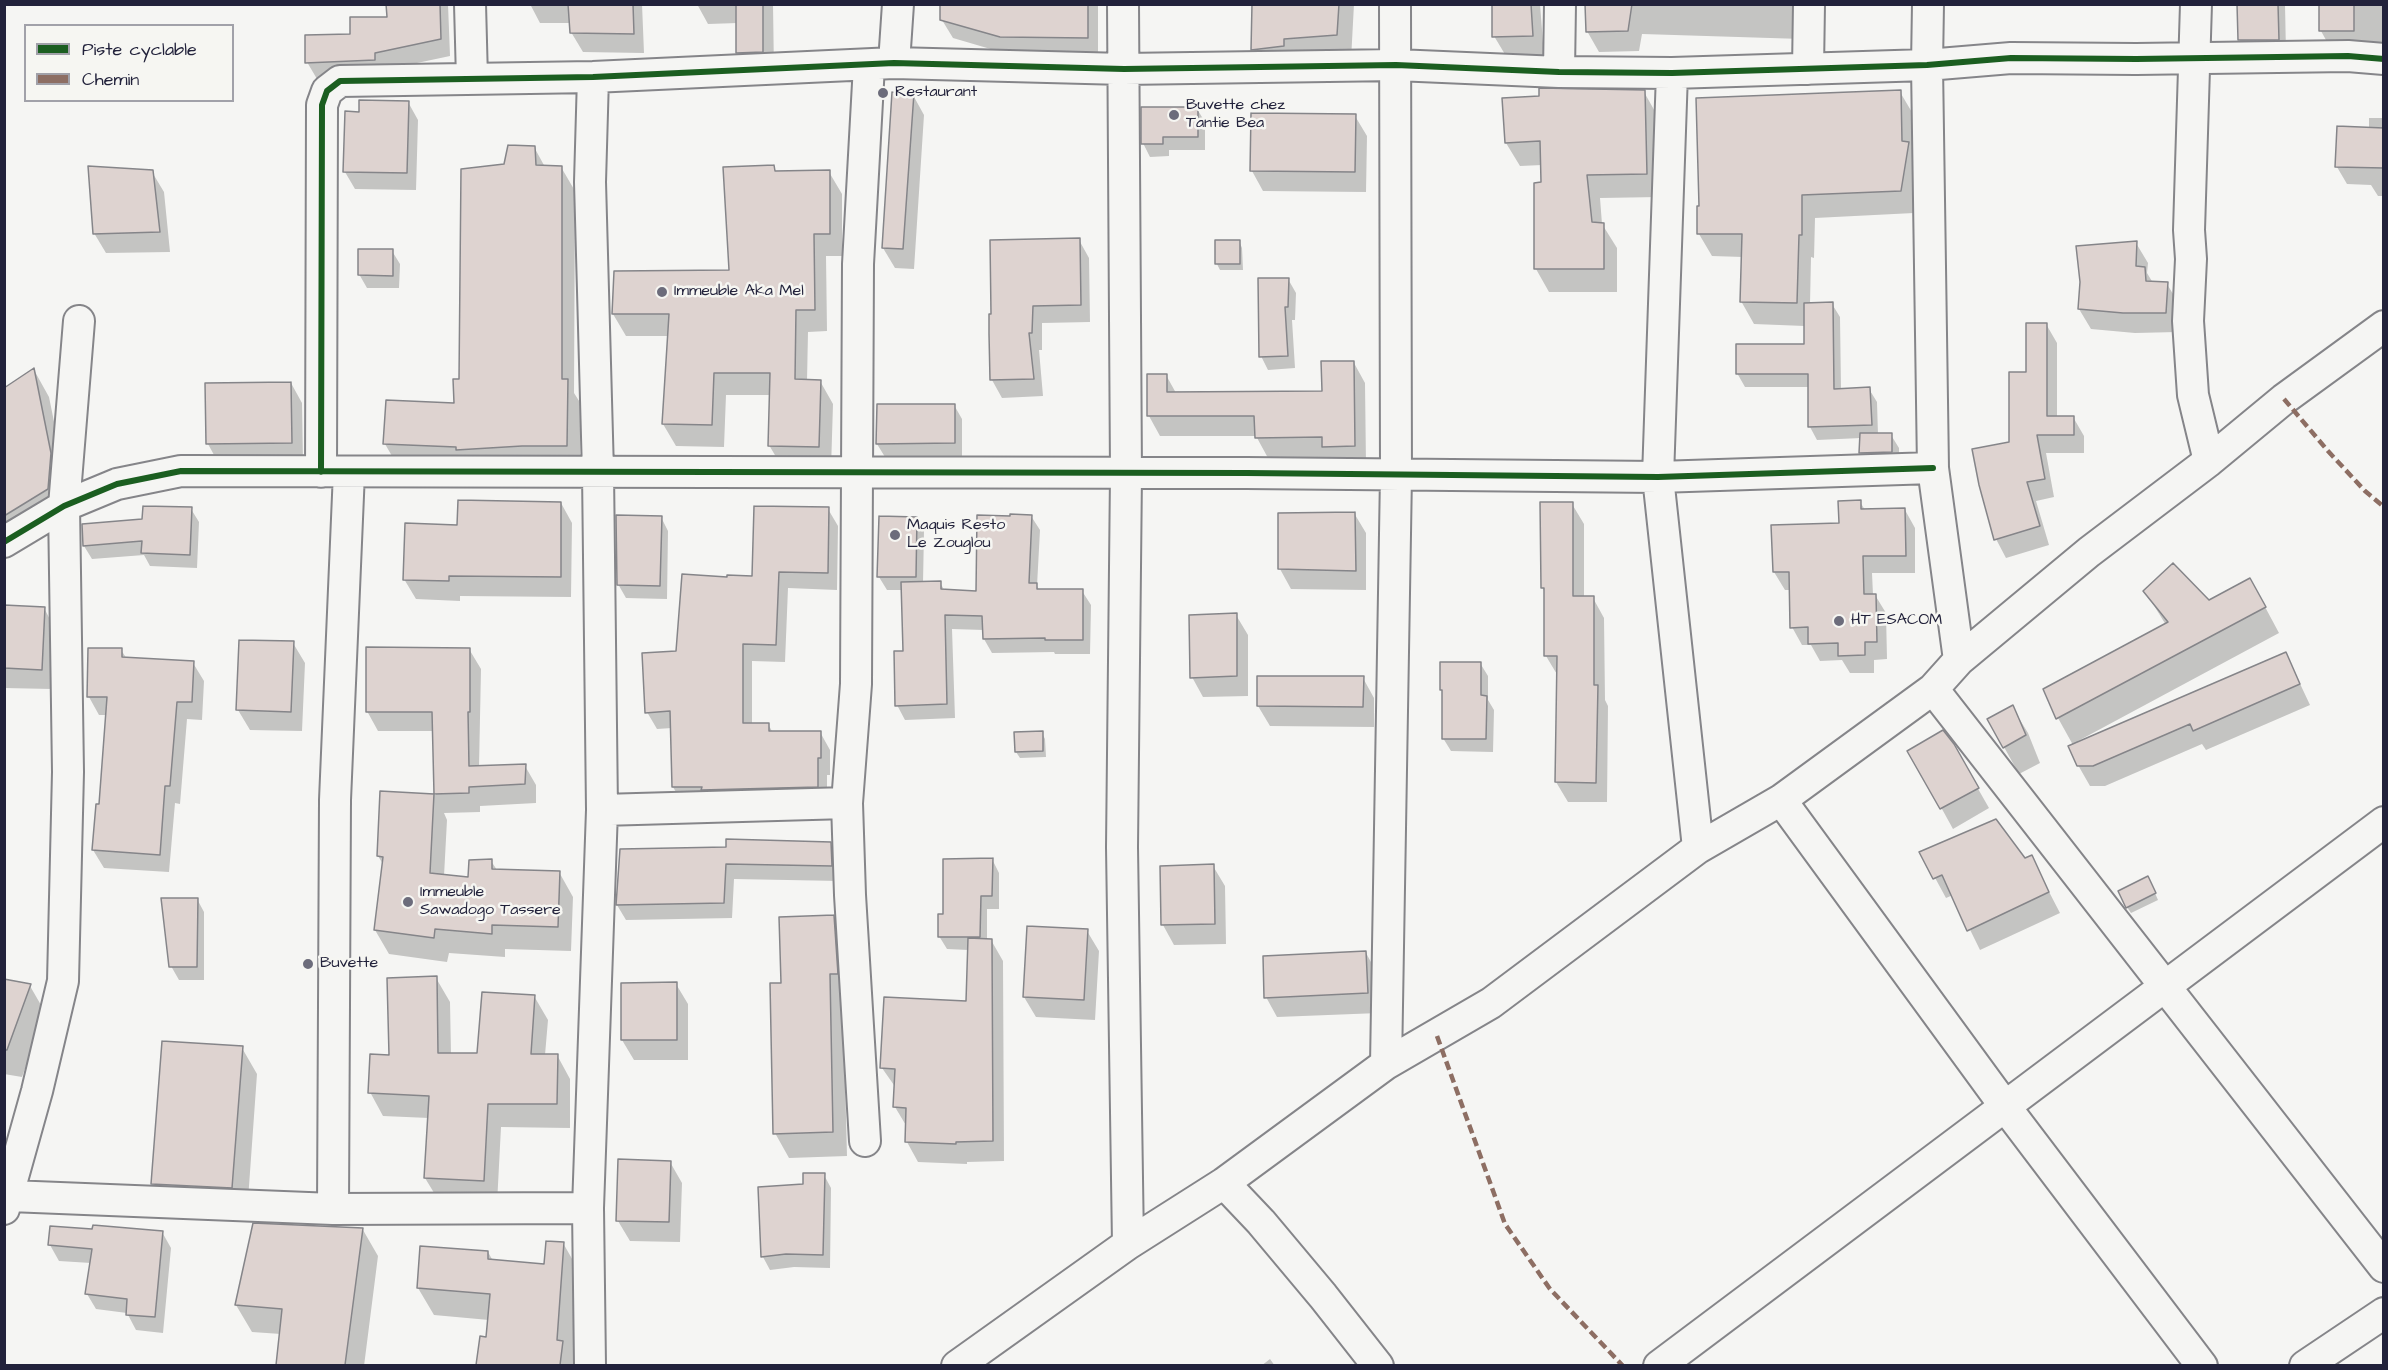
<!DOCTYPE html>
<style>
body{margin:0}
#map{position:relative;width:2388px;height:1370px;overflow:hidden;background:#f5f5f3;font-family:"Architects Daughter",sans-serif}
canvas{display:block}
.frame{position:absolute;inset:0;border:6px solid #22223b;pointer-events:none}
.legend{position:absolute;left:24px;top:24px;width:210px;height:78px;box-sizing:border-box;background:#f6f6f2;border:2px solid #a1a1a9;margin:0;padding:8px 10px;list-style:none;font-size:18px;color:#22223b}
.legend li{display:flex;align-items:center;gap:12px;height:30px}
.legend b{width:30px;border:2px solid #a1a1a9}
</style>
<div id="map">
<canvas width="2388" height="1370"></canvas>
<div class="frame"></div>
<ul class="legend">
<li><b style="height:8px;background:#1b5e20"></b>Piste cyclable</li>
<li><b style="height:8px;background:#8d6e63"></b>Chemin</li>
</ul>
</div>
<script>
const ctx = document.querySelector('canvas').getContext('2d');
ctx.lineJoin = 'round';
function fillPath(path, color) { ctx.fillStyle = color; ctx.fill(path, 'evenodd'); }
const poly = rows => new Path2D(rows.map(r => 'M' + r).join(''));
function trace(path, color, width, dash) { ctx.strokeStyle = color; ctx.lineWidth = width; ctx.lineCap = dash ? 'butt' : 'round'; ctx.setLineDash(dash || []); ctx.stroke(path); }
function drawText(font, color, halo, rows, align = 'center') {
  ctx.font = font + ' "Architects Daughter",sans-serif'; ctx.lineWidth = 5; ctx.setLineDash([]); ctx.textBaseline = 'middle'; ctx.strokeStyle = halo; ctx.fillStyle = color; for (const [text, x, y, turn = 0] of rows) {
    ctx.save(); ctx.translate(x, y); ctx.rotate((+turn || 0) * Math.PI / 180); ctx.textAlign = isNaN(turn) ? turn : align; if (halo) ctx.strokeText(text, 0, 0); ctx.fillText(text, 0, 0); ctx.restore();
  }
}
const shadow = poly([
 [388,4,448,4,450,56,384,70,384,77,317,79,307,62,352,36,389,18],
 [530,4,642,4,644,53,583,52,571,32,571,23,540,23],
 [697,4,773,4,774,72,750,73,738,53,738,23,708,24],
 [942,4,1098,4,1098,56,1011,55,953,38,942,20],
 [1253,4,1354,4,1351,60,1267,74,1253,49],
 [1494,4,1540,4,1544,56,1506,56,1494,36],
 [1587,4,1804,4,1802,39,1642,34,1639,51,1599,52,1587,31],
 [2239,4,2285,4,2286,53,2248,53,2240,40],
 [2320,4,2384,4,2384,42,2364,43,2331,49,2321,31],
 [1644,92,1657,115,1659,197,1600,198,1602,224,1617,248,1617,292,1549,292,1536,269,1536,184,1543,183,1542,165,1520,166,1506,143],
 [1900,92,1913,114,1922,166,1914,213,1815,218,1814,258,1811,257,1810,304,1832,304,1840,317,1841,390,1869,389,1877,402,1878,435,1891,435,1899,448,1899,465,1868,466,1861,453,1861,438,1817,440,1810,427,1809,387,1745,387,1737,373,1805,345,1805,326,1754,324,1741,301,1743,257,1712,256,1699,234],
 [913,95,924,115,914,269,895,268,883,248],
 [408,102,418,120,416,190,355,189,345,172,360,113],
 [1197,109,1205,122,1205,150,1169,150,1169,156,1150,157,1143,143],
 [1252,115,1355,116,1367,136,1366,192,1263,191,1252,171],
 [2369,118,2384,118,2384,196,2378,196,2371,185,2347,184,2337,167,2369,129],
 [534,147,545,167,561,167,575,191,574,393,581,404,580,469,399,468,385,444,456,404,505,166],
 [773,166,777,173,829,172,842,194,842,256,826,256,827,331,808,332,807,381,820,381,833,404,831,469,782,467,769,445,771,395,726,395,724,447,676,446,663,424,669,336,626,336,613,314,730,271],
 [152,172,164,192,170,252,106,253,94,233],
 [1079,240,1089,258,1090,322,1042,323,1042,350,1039,350,1043,396,1002,398,992,380,990,334],
 [1239,241,1242,248,1243,270,1220,270,1217,264],
 [2136,243,2148,263,2147,273,2153,283,2167,284,2179,304,2177,332,2135,333,2091,329,2079,309],
 [392,251,400,264,399,288,367,288,359,274],
 [1288,279,1296,293,1295,320,1292,320,1295,368,1268,370,1261,356],
 [2046,324,2057,343,2057,417,2073,417,2084,436,2084,453,2046,453,2054,497,2036,501,2049,545,2006,558,1996,539,2011,443,2027,373],
 [1354,363,1365,383,1366,466,1335,466,1330,457,1268,458,1256,436,1160,436,1149,416,1166,375,1176,393,1323,392],
 [34,370,49,397,66,481,4,552,4,390],
 [291,383,302,403,303,463,219,464,208,444,207,385],
 [954,405,962,419,962,456,885,457,877,444],
 [1860,502,1865,510,1905,510,1915,528,1915,573,1872,573,1873,595,1875,595,1886,613,1887,659,1874,660,1874,673,1850,673,1842,660,1820,661,1811,645,1802,645,1792,627,1791,590,1785,590,1774,572,1773,527,1840,524],
 [561,503,572,523,571,597,460,596,460,601,416,599,404,579,459,527],
 [1572,504,1584,524,1584,598,1593,598,1604,618,1605,700,1608,706,1607,802,1568,802,1556,782,1558,676,1546,656,1545,593,1542,587],
 [191,509,199,522,197,568,150,566,144,555,92,559,84,546,144,520],
 [828,509,838,526,837,590,788,588,785,662,752,661,752,724,768,724,773,733,820,732,830,750,830,775,827,775,827,803,683,804,673,787,672,728,657,729,647,712,677,652,729,579,753,578],
 [1354,513,1366,533,1366,590,1291,589,1280,569],
 [1031,516,1040,530,1037,586,1039,590,1082,591,1091,605,1090,654,1055,654,1054,652,992,653,984,639,984,630,952,629,955,718,905,720,897,705,904,652,903,590,887,590,879,577,917,518,924,531,923,583,940,583,945,591,978,592],
 [661,517,668,531,667,599,626,598,618,584],
 [2145,591,2209,602,2264,605,2279,633,2078,741,2079,743,2286,654,2310,705,2206,750,2202,744,2105,786,2090,786,2078,765,2073,745,2058,718,2045,689,2166,625],
 [4,607,44,608,55,629,52,689,4,688],
 [1236,615,1248,635,1248,696,1203,697,1192,677],
 [293,643,305,663,302,731,250,730,238,710],
 [469,649,481,669,479,767,525,766,536,785,536,803,480,806,480,812,444,813,447,820,444,876,470,878,491,861,497,870,559,872,573,897,571,951,505,949,505,957,449,953,447,962,389,954,375,930,383,864,378,856,381,793,436,795,434,731,378,731,367,711],
 [121,650,127,659,193,663,204,681,202,720,187,719,180,804,175,803,169,872,104,868,93,850,101,806,108,715,99,715,89,697],
 [1480,663,1488,676,1488,700,1494,710,1493,752,1451,751,1443,738,1444,693,1441,689],
 [1259,677,1363,678,1374,698,1374,727,1270,726,1258,706],
 [2012,707,2028,733,2040,763,2019,774,2004,747],
 [1042,733,1045,739,1046,757,1020,758,1016,752],
 [1953,745,1989,808,1953,829,1910,751],
 [830,843,839,858,840,881,734,879,732,918,626,920,617,905,621,850,728,848],
 [1921,852,2025,860,2031,857,2060,913,1980,950,1953,895,1946,898],
 [992,859,999,873,999,909,987,909,987,940,991,940,1003,961,1004,1161,967,1162,967,1164,918,1162,907,1142,907,1127,895,1107,896,1088,882,1068,968,1002,969,950,947,949,939,936,944,915],
 [1213,866,1225,886,1226,944,1174,945,1163,925],
 [2151,884,2158,900,2131,913,2127,907],
 [197,899,204,912,204,980,179,980,171,966],
 [833,916,848,941,843,998,847,1156,789,1158,775,1133,782,984],
 [1028,928,1087,931,1099,951,1095,1020,1036,1017,1024,997],
 [1366,953,1377,973,1379,1013,1277,1017,1266,997],
 [436,978,450,1002,451,1055,479,1055,534,996,548,1020,545,1055,557,1055,570,1079,570,1128,501,1127,497,1204,439,1201,425,1178,429,1118,383,1116,370,1092],
 [4,980,30,986,45,1012,22,1077,4,1074],
 [676,984,688,1004,688,1060,634,1060,622,1040],
 [242,1048,257,1074,247,1214,168,1210,153,1183],
 [670,1162,682,1183,680,1242,630,1241,618,1221],
 [824,1175,831,1188,830,1268,794,1267,770,1270,763,1257,804,1185],
 [363,1230,378,1256,364,1366,278,1366,281,1334,252,1332,236,1305],
 [162,1232,171,1248,163,1333,136,1330,127,1313,96,1309,87,1294,91,1263,59,1261,50,1245],
 [563,1243,579,1271,573,1360,576,1366,478,1366,481,1338,488,1338,489,1320,434,1315,418,1288,488,1252,493,1261,545,1266],
 [1270,1359,1275,1366,1261,1366]
]);
const building = poly([
 [386,4,440,4,441,39,375,53,375,60,305,63,305,35,350,34,350,17,387,17,386,4],
 [568,4,633,4,634,34,570,33,568,4],
 [736,4,763,4,763,52,736,53,736,4],
 [940,4,1088,4,1088,38,1000,37,940,20,940,4],
 [1252,4,1339,4,1337,35,1284,39,1284,46,1251,50,1252,4],
 [1492,4,1531,4,1533,36,1492,37,1492,4],
 [1585,4,1632,4,1628,31,1586,32,1585,4],
 [2237,4,2278,4,2279,40,2238,40,2237,4],
 [2319,4,2354,4,2354,31,2319,31,2319,4],
 [1539,88,1645,90,1647,174,1587,175,1592,222,1604,223,1604,269,1534,269,1534,183,1541,182,1540,141,1505,143,1502,98,1539,96,1539,88],
 [1901,90,1902,141,1909,142,1901,191,1802,195,1802,235,1799,235,1797,303,1740,302,1742,234,1697,234,1697,206,1699,206,1696,98,1901,90],
 [892,92,914,93,903,249,882,248,892,92],
 [359,100,409,101,407,173,343,172,345,111,359,112,359,100],
 [1141,107,1198,107,1198,137,1163,137,1163,144,1141,144,1141,107],
 [1251,113,1356,114,1355,172,1250,171,1251,113],
 [2337,126,2384,128,2384,168,2335,167,2337,126],
 [508,145,535,146,536,165,562,166,562,379,568,379,567,446,522,446,456,450,456,447,383,444,386,400,454,403,453,379,459,379,461,169,504,164,508,145],
 [774,165,775,171,830,170,830,234,814,234,815,310,796,310,795,379,821,380,819,447,768,446,770,373,714,373,712,425,662,424,669,314,612,314,614,271,729,270,723,167,774,165],
 [88,166,153,170,160,232,93,234,88,166],
 [1080,238,1081,305,1033,306,1032,333,1029,333,1034,379,990,380,989,334,989,314,991,314,990,240,1080,238],
 [1215,240,1240,240,1240,264,1215,264,1215,240],
 [2137,241,2136,266,2145,267,2146,281,2168,282,2166,313,2123,313,2078,309,2080,282,2076,246,2137,241],
 [358,249,393,249,393,276,358,275,358,249],
 [1258,278,1289,278,1288,307,1285,307,1288,356,1259,357,1258,278],
 [1833,302,1834,389,1870,387,1872,425,1808,427,1808,374,1736,374,1736,344,1804,344,1804,303,1833,302],
 [2026,323,2047,323,2047,416,2074,416,2074,435,2037,435,2045,479,2027,482,2040,526,1994,540,1979,485,1972,449,2009,442,2009,372,2026,372,2026,323],
 [1321,361,1354,361,1355,446,1322,447,1322,437,1255,438,1254,416,1147,416,1147,374,1167,374,1167,392,1322,391,1321,361],
 [34,368,51,453,48,489,4,516,4,388,34,368],
 [291,382,292,443,206,444,205,383,291,382],
 [877,404,955,404,955,443,876,444,877,404],
 [1860,433,1892,433,1892,452,1859,453,1860,433],
 [458,500,561,502,561,577,449,576,449,581,403,580,405,523,457,525,458,500],
 [1861,500,1861,509,1905,508,1906,556,1863,556,1864,594,1876,594,1877,642,1865,642,1865,655,1838,656,1838,643,1808,644,1808,627,1790,628,1789,572,1773,572,1771,525,1839,523,1838,501,1861,500],
 [1540,502,1573,502,1573,596,1594,596,1594,685,1598,685,1596,783,1555,782,1557,656,1544,656,1544,588,1541,588,1540,502],
 [143,506,192,507,190,555,141,553,142,541,83,546,82,524,142,519,143,506],
 [754,506,829,507,828,573,779,572,776,645,743,644,743,723,769,723,769,731,821,731,821,758,818,758,818,787,701,790,702,787,672,787,670,711,645,713,642,653,676,651,682,574,727,577,727,575,752,576,754,506],
 [1355,512,1356,571,1278,569,1278,513,1355,512],
 [1010,514,1032,515,1029,583,1037,583,1037,589,1083,589,1083,640,1045,640,1045,638,983,639,982,616,945,615,947,704,895,706,894,651,903,651,901,582,941,581,941,589,976,591,977,515,1010,516,1010,514],
 [616,515,662,516,660,586,617,585,616,515],
 [879,516,917,517,916,577,877,577,879,516],
 [2173,563,2209,600,2250,578,2266,607,2056,719,2043,689,2168,622,2143,591,2173,563],
 [4,605,45,607,42,670,4,668,4,605],
 [1237,613,1237,676,1190,678,1189,615,1237,613],
 [239,640,294,641,291,712,236,710,239,640],
 [366,647,470,648,470,712,468,712,469,766,526,764,525,784,469,787,469,793,434,794,432,712,366,712,366,647],
 [88,648,122,648,122,657,194,661,192,702,177,702,170,786,165,786,160,855,92,850,96,804,99,804,107,697,87,697,88,648],
 [2286,652,2300,684,2193,731,2190,724,2093,766,2077,766,2068,746,2286,652],
 [1440,662,1481,662,1481,695,1487,696,1486,739,1442,739,1442,690,1440,690,1440,662],
 [1257,676,1364,676,1363,707,1257,706,1257,676],
 [2013,705,2026,735,2003,748,1987,719,2013,705],
 [1943,730,1954,744,1979,788,1940,809,1907,751,1943,730],
 [1043,731,1043,751,1015,752,1014,732,1043,731],
 [380,791,434,794,430,873,468,877,469,860,492,859,492,869,560,871,558,927,492,925,492,934,435,929,434,938,374,930,383,857,377,856,380,791],
 [1996,819,2025,858,2032,855,2049,892,1967,931,1942,875,1933,879,1919,852,1996,819],
 [726,839,831,842,832,866,726,864,724,903,616,905,620,849,726,847,726,839],
 [993,858,992,896,981,896,980,937,938,937,938,914,943,914,943,859,993,858],
 [1214,864,1215,924,1161,925,1160,866,1214,864],
 [2148,876,2156,893,2126,908,2118,891,2148,876],
 [161,898,198,898,197,967,169,967,161,898],
 [834,915,838,974,830,974,833,1132,773,1134,770,983,781,983,779,917,834,915],
 [1027,926,1088,929,1084,1000,1023,997,1027,926],
 [968,938,992,939,993,1141,956,1142,956,1144,905,1142,906,1108,893,1107,895,1069,880,1068,884,997,966,1001,968,938],
 [1366,951,1368,993,1264,998,1263,956,1366,951],
 [437,976,438,1053,477,1053,482,992,535,995,531,1054,558,1054,557,1104,488,1104,484,1181,424,1178,429,1096,368,1093,370,1054,389,1055,387,978,437,976],
 [4,979,31,984,7,1050,4,1050,4,979],
 [677,982,677,1040,621,1040,621,983,677,982],
 [162,1041,243,1046,232,1188,151,1184,162,1041],
 [618,1159,671,1161,669,1222,616,1221,618,1159],
 [803,1173,825,1173,823,1255,786,1254,761,1257,758,1187,803,1184,803,1173],
 [253,1223,363,1228,345,1365,276,1365,282,1309,235,1305,253,1223],
 [93,1225,163,1231,155,1317,126,1315,127,1299,85,1294,92,1249,48,1245,50,1226,92,1229,93,1225],
 [546,1241,564,1242,557,1340,563,1341,560,1365,476,1365,480,1336,486,1337,490,1294,417,1288,420,1246,488,1251,488,1259,544,1264,546,1241]
]);
const minor = poly([
 [470,4,472,79],
 [1123,4,1126,474,1122,847,1128,1244],
 [1928,4,1927,65,1933,468,1959,660],
 [2196,4,2189,230,2191,259,2188,321,2193,395,2209,461],
 [894,63,898,4],
 [1808,69,1809,4],
 [1559,72,1560,4],
 [1672,73,1658,477,1698,848],
 [321,472,322,105,327,91,340,81,593,77,894,63,1124,69,1396,65,1559,72,1672,73,1927,65,2011,58,2136,59,2348,56,2384,59],
 [4,542,64,506,117,484,181,471,1246,473,1658,477,1933,468],
 [1933,689,2384,1267],
 [1781,800,2004,1105,2202,1366],
 [602,810,847,803],
 [1386,1064,1396,475,1395,4],
 [865,1141,850,895,847,803,856,684,858,264,869,65],
 [1224,1183,1261,1222,1323,1296,1378,1366],
 [10,1196,333,1209,588,1208,602,810,598,472,590,182,593,77],
 [588,1208,590,1366],
 [4,1209,37,1091,63,981,68,772,64,506,79,321],
 [333,1209,335,800,349,472],
 [957,1366,1128,1244,1224,1183,1386,1064,1491,1003,1698,848,1781,800,1933,689,1959,660,2089,552,2209,461,2284,399,2384,326],
 [1659,1366,2384,822],
 [2305,1366,2384,1313]
]);
const quiet = poly([
 [2284,399,2328,451,2365,491,2384,507],
 [1437,1036,1505,1224,1550,1289,1623,1366]
]);
const cycleway = poly([
 [321,472,322,105,327,91,340,81,593,77,894,63,1124,69,1396,65,1559,72,1672,73,1927,65,2011,58,2136,59,2348,56,2384,59],
 [4,542,64,506,117,484,181,471,1246,473,1658,477,1933,468]
]);
const markers = [
 [883,93,6,"#6c6c7b"],
 [1174,115,6,"#6c6c7b"],
 [662,292,6,"#6c6c7b"],
 [895,535,6,"#6c6c7b"],
 [1839,621,6,"#6c6c7b"],
 [408,902,6,"#6c6c7b"],
 [308,964,6,"#6c6c7b"]
];
const poiNames = [
 ["Restaurant",895,93],
 ["Buvette chez",1186,106],
 ["Tantie Bea",1186,124],
 ["Immeuble Aka Mel",674,292],
 ["Maquis Resto",907,526],
 ["Le Zouglou",907,544],
 ["HT ESACOM",1851,621],
 ["Immeuble",420,893],
 ["Sawadogo Tassere",420,911],
 ["Buvette",320,964]
];
fillPath(shadow, '#0003');
fillPath(building, '#ded3d0');
trace(building, '#858589', 1.5);
trace(minor, '#858589', 34);
trace(minor, '#f5f5f3', 30);
trace(quiet, '#8d6e63', 4.5, [9, 4.5]);
trace(cycleway, '#1b5e20', 6);
for (const [x, y, r, color] of markers) { const dot = new Path2D(); dot.arc(x, y, r, 0, 2 * Math.PI); ctx.fillStyle = color; ctx.fill(dot); trace(dot, '#f6f6f2', 2); }
drawText('16px', '#22223b', '#f6f6f2', poiNames, 'left');
</script>
